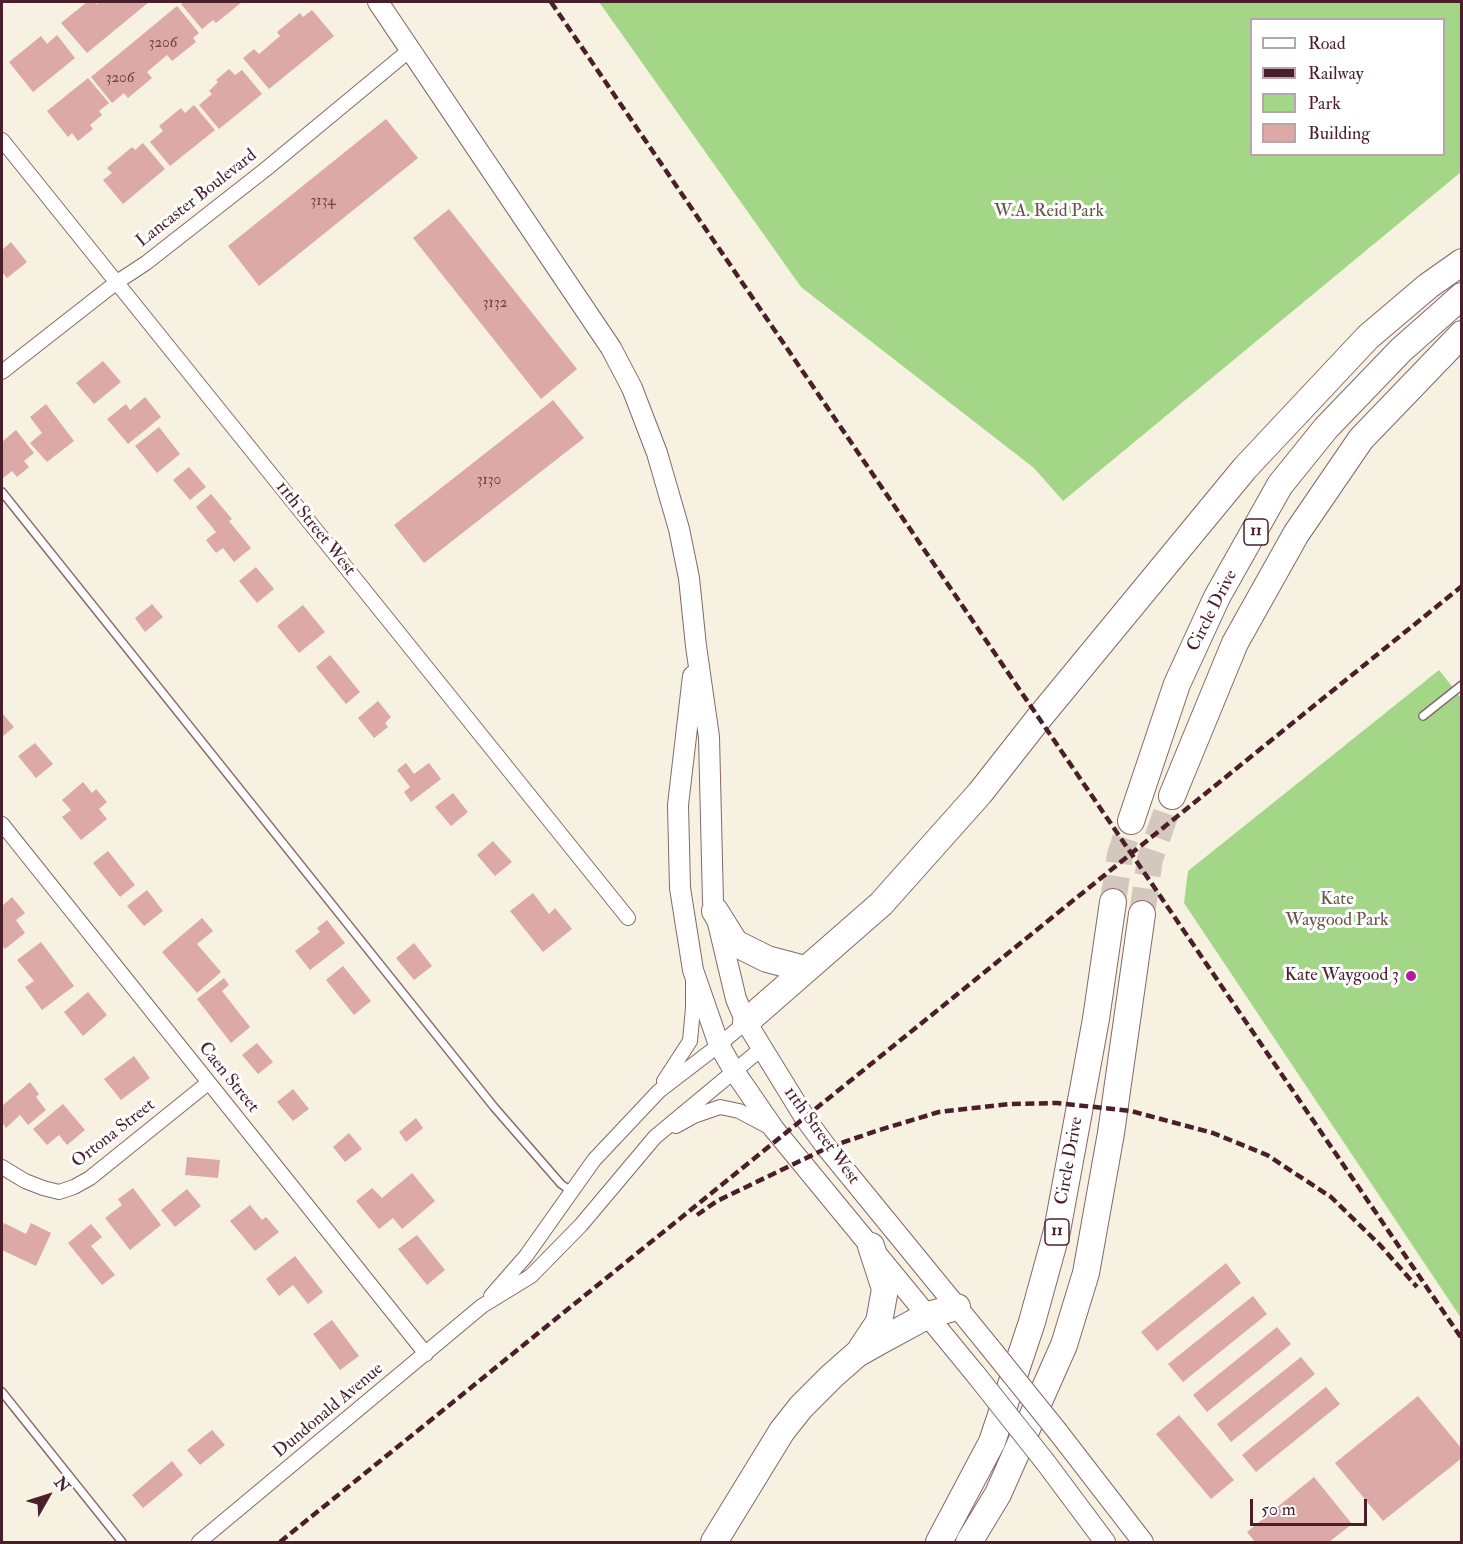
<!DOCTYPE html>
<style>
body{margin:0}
#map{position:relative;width:1463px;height:1544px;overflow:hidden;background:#f6f1e1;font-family:"IM FELL Double Pica",serif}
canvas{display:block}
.frame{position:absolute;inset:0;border:3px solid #4a1f2b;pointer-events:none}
.legend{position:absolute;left:1250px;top:18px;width:195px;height:138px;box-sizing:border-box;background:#fff;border:2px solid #b7a5aa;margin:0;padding:8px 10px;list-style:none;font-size:18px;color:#4a1f2b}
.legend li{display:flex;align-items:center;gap:12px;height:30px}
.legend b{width:30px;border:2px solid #b7a5aa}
.north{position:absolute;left:18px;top:1466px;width:60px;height:60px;-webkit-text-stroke:4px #fff;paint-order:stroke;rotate:51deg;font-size:16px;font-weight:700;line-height:24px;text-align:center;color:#4a1f2b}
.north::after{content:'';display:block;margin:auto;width:21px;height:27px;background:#4a1f2b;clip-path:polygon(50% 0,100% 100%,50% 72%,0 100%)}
.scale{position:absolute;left:1250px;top:1499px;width:117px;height:27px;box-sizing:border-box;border:3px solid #4a1f2b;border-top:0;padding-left:8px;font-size:18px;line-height:21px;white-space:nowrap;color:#4a1f2b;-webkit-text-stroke:4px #fff;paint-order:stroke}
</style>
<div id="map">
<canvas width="1463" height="1544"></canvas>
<div class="frame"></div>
<ul class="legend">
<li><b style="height:8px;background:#fff"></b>Road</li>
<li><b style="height:8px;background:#4a1f2b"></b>Railway</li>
<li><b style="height:16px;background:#a3d787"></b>Park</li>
<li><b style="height:16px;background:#dca9a7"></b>Building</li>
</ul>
<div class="north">N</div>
<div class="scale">50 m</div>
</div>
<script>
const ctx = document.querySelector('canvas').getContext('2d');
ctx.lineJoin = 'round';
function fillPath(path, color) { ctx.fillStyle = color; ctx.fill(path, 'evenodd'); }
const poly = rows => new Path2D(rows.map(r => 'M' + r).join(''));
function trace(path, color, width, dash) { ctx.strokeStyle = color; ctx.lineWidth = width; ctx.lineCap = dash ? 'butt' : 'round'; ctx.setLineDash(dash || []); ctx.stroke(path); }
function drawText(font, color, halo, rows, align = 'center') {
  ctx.font = font + ' "IM FELL Double Pica",serif'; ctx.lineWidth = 6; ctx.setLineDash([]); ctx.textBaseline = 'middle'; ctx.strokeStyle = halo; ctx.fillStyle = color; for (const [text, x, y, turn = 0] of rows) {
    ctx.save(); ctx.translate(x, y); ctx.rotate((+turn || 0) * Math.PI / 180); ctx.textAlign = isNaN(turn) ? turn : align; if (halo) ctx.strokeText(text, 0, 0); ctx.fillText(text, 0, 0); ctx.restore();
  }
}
const green = poly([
 [599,2,1461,2,1461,172,1063,501,1034,468,801,287],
 [1252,20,1444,20,1444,154,1252,154],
 [1439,670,1462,699,1461,1318,1184,903,1188,871]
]);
const building = poly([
 [87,2,95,2,97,4,100,2,149,2,87,53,61,23],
 [184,2,242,2,216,23,213,20,202,29,181,4],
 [177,6,199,33,193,38,196,42,172,61,167,55,147,72,152,78,128,98,124,93,112,103,91,77],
 [312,10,334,36,269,89,243,58,254,49,259,54,280,36,277,32,300,13,303,17],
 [57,35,75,58,33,92,9,62,41,36,47,44],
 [229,69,235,75,242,70,262,94,219,129,199,105,212,94,209,91,218,82,216,80],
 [88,78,109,103,99,111,102,115,90,125,93,129,78,141,72,133,68,137,47,111],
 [194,105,215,130,170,166,150,142,163,131,159,126,181,108,185,113],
 [386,119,418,158,259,286,228,246],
 [143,143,165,169,123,204,103,180,112,173,107,168,132,147,135,150],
 [449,209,577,369,541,399,413,238],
 [11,242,27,262,7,278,2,272,2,250],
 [103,361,121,382,94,404,76,383],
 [145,397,161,417,128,444,107,419,126,404,130,410],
 [553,400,584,438,424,563,394,525],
 [46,404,74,441,47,462,30,443,42,433,30,417],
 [159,427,180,454,157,473,135,446],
 [16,430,34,453,24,461,29,467,17,477,12,471,2,479,2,442],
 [189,467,206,487,190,500,173,480],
 [211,494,232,519,229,521,251,548,234,562,223,548,216,553,206,540,216,532,196,507],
 [256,567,274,589,257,603,239,581],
 [152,604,163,617,145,632,135,618],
 [303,605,325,632,299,653,277,626],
 [330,655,360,692,346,704,316,667],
 [378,701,391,717,385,723,388,727,374,738,358,718],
 [2,713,14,727,2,737],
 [35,743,53,764,36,778,18,756],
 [406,763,414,774,429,763,441,779,411,802,404,792,410,787,397,770],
 [83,782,92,793,96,789,107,802,99,809,107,819,81,840,62,817,71,810,62,800],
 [453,793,468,812,451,826,435,807],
 [493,841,512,862,495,876,477,855],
 [108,851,135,885,120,897,93,863],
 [147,890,163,911,144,926,127,906],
 [533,893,549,914,555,908,572,929,543,952,510,911],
 [12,897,25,913,16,920,25,933,5,949,2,945,2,906],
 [202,918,213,931,197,944,221,972,197,993,162,952],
 [327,920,345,943,310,970,295,951,320,932,317,928],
 [41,942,74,986,42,1010,25,987,34,981,17,960],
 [414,943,432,966,414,980,396,958],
 [343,966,371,1001,354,1015,326,980],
 [224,978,229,985,222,991,250,1027,231,1043,197,999],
 [88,992,107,1015,83,1036,64,1012],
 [257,1043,273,1062,258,1074,242,1055],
 [134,1056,150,1078,121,1100,104,1079],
 [30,1082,39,1094,36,1097,46,1110,28,1125,20,1115,6,1128,2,1122,2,1106],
 [293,1089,309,1109,293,1121,277,1102],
 [63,1104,85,1130,67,1145,59,1135,47,1145,33,1129],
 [416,1118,423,1128,406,1142,399,1132],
 [349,1133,362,1149,345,1162,333,1147],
 [187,1157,220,1160,218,1178,185,1175],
 [412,1173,435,1201,402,1229,393,1218,379,1229,356,1201,372,1188,382,1198],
 [133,1188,161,1225,130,1250,105,1218,122,1205,118,1199],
 [187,1189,201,1206,175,1227,161,1210],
 [250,1205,262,1220,266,1217,279,1232,255,1251,230,1221],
 [4,1223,26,1234,31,1223,51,1233,36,1266,2,1250,2,1229],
 [91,1224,102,1237,91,1246,115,1275,102,1285,68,1243],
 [417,1235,445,1270,427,1285,398,1249],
 [295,1256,323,1292,308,1304,293,1285,279,1296,266,1279],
 [1226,1263,1241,1283,1157,1351,1141,1332],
 [1253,1296,1267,1314,1183,1382,1168,1364],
 [332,1320,359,1356,340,1370,313,1334],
 [1277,1327,1291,1344,1207,1412,1193,1395],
 [1301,1357,1315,1374,1231,1442,1217,1424],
 [1326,1387,1340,1404,1256,1472,1242,1455],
 [1418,1396,1462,1449,1462,1458,1383,1521,1335,1463],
 [1179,1415,1234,1480,1211,1499,1156,1434],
 [212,1430,225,1445,200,1465,187,1450],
 [172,1461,183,1475,143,1508,132,1495],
 [1314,1477,1352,1524,1329,1542,1255,1542,1247,1532]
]);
const motorwayTunnel = poly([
 [1113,902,1120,855,1131,821],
 [1142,914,1150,859,1172,796]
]);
const service = poly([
 [2,492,494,1107,561,1184,571,1191],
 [1423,716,1462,685],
 [2,1392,122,1542]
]);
const minor = poly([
 [2,140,628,918],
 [2,372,117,282,146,263,266,169,411,49],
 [2,824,426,1354],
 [664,1081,690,1041,693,1008,693,982],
 [676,1126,694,1116,720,1107,739,1111,771,1128],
 [2,1167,25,1181,43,1188,59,1192,74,1187,90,1178,208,1083],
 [491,1296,526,1256,594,1160,659,1091,719,1045,746,1022],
 [199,1542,482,1306,531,1276,581,1225,655,1137,761,1049]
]);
const secondary = poly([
 [378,2,611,348,632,388,657,453,679,529,689,578,696,646,709,737,713,902,736,999,746,1022,805,1118,827,1148,988,1345],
 [693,676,678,805,680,888,693,970,719,1045,734,1071,774,1129,977,1376],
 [1058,1432,1143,1542],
 [1046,1463,1105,1542]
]);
const motorway = poly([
 [1172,796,1235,643,1296,534,1361,439,1462,334],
 [1131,821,1177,684,1217,597,1280,485,1326,428,1401,350,1462,296],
 [715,911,735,943,767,959,805,969],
 [746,1022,881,904,980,793,1039,718,1245,468,1368,337,1428,286,1462,262],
 [861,1349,879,1322,885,1289,871,1246],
 [714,1542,782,1431,801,1407,832,1376,857,1354,882,1340,928,1315,957,1307],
 [939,1542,992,1442,1032,1322,1057,1231,1096,1019,1113,902],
 [969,1542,998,1494,1064,1345,1086,1273,1111,1133,1142,914]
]);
const rail = poly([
 [551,2,1462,1339],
 [697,1215,717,1201,827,1148,876,1131,939,1112,1010,1104,1057,1103,1131,1111,1213,1133,1267,1155,1331,1197,1380,1245,1417,1287],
 [280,1542,1462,586]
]);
const secondaryBridge = poly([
 [988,1345,1058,1432],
 [977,1376,1046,1463]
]);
const markers = [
 [1411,976,6,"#b5179e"]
];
const numberNames = [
 ["3206",163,44],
 ["3206",120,79],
 ["3134",323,202],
 ["3132",495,304],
 ["3130",489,481]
];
const shields = [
 [1256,532,24],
 [1057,1232,24]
];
const shieldNames = [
 ["11",1256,532],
 ["11",1057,1232]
];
const streetNames = [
 ["Lancaster Boulevard",197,199,-38],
 ["11th Street West",315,529,51],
 ["Circle Drive",1213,611,-63],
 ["Caen Street",228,1078,51],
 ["Ortona Street",114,1134,-38],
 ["11th Street West",821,1136,54],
 ["Circle Drive",1070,1161,-80],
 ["Dundonald Avenue",329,1411,-40]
];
const parkNames = [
 ["W.A. Reid Park",1049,212],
 ["Kate",1337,900],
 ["Waygood Park",1337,921]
];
const poiNames = [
 ["Kate Waygood 3",1399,976]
];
fillPath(green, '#a3d787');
fillPath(building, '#dca9a7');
trace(motorwayTunnel, '#d4c7bd', 26, [26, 13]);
trace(service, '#86686b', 10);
trace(minor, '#86686b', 16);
trace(secondary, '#86686b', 22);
trace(motorway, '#86686b', 28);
trace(service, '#fff', 7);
trace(minor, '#fff', 14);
trace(secondary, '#fff', 20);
trace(motorway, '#fff', 26);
trace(rail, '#4a1f2b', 4.5, [9, 4.5]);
trace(secondaryBridge, '#86686b', 22, []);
trace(secondaryBridge, '#fff', 20);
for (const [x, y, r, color] of markers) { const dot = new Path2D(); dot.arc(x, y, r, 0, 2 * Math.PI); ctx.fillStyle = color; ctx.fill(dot); trace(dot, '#fff', 2); }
drawText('15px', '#6e424a', null, numberNames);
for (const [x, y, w] of shields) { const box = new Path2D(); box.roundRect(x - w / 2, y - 13, w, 26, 4.5); ctx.fillStyle = '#fff'; ctx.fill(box); trace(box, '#4a1f2b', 1.5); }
drawText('bold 16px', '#4a1f2b', null, shieldNames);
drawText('18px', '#4a1f2b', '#fff', streetNames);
drawText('18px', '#655647', '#fff', parkNames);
drawText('18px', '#4a1f2b', '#fff', poiNames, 'right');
</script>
